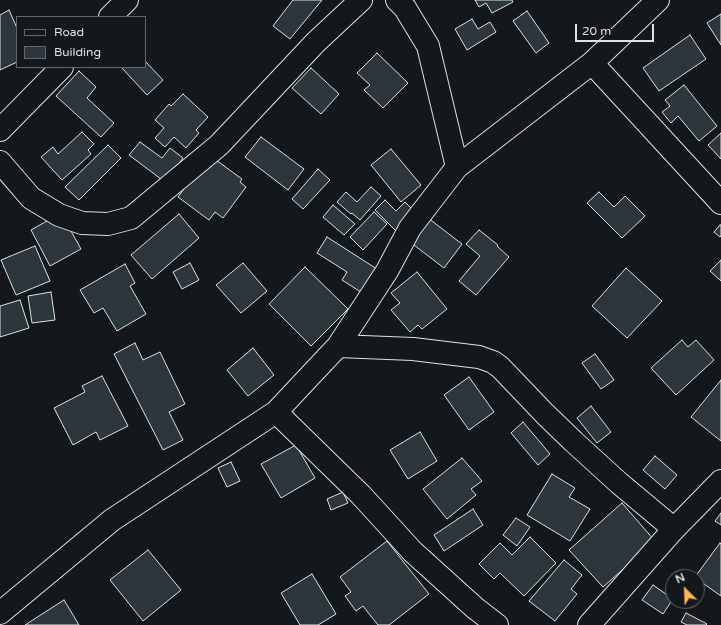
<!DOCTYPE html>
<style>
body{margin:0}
#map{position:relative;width:721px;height:625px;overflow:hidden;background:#14181c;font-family:"Varela Round",sans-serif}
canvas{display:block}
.legend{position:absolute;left:16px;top:16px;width:130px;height:52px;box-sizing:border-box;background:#14181c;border:1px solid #626a69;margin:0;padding:5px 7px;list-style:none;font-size:12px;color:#d8e6dc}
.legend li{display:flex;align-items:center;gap:8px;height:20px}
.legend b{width:20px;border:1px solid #626a69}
.north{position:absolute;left:665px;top:569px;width:40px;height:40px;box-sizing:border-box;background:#14181c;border:1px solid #626a69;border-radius:50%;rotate:336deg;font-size:11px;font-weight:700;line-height:16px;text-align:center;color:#d8e6dc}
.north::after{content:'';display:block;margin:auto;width:14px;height:18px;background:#ffb74d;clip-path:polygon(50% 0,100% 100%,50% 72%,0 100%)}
.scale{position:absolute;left:575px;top:24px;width:79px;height:18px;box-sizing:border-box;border:2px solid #d8e6dc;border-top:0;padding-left:5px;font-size:12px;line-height:14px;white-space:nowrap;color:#d8e6dc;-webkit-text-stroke:3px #14181c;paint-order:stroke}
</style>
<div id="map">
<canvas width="721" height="625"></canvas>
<ul class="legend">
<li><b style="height:5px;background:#14181c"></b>Road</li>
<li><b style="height:11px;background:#2c363c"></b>Building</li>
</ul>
<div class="north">N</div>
<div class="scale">20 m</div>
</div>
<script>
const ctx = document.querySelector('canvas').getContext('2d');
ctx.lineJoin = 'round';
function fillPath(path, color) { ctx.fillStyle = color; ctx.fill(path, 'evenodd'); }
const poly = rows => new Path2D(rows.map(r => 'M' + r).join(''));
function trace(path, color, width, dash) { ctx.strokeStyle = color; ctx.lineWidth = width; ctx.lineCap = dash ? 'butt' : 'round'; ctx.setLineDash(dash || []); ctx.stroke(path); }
const building = poly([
 [293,0,322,0,290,39,273,26,293,0],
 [475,0,512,0,513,2,492,13,486,3,479,7,475,0],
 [9,10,17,28,17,62,0,70,0,15,9,10],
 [527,11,549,43,536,53,513,21,527,11],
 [721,14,721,45,707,23,721,14],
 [472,19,478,29,490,22,496,32,467,50,455,29,472,19],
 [690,35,706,59,659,91,643,68,690,35],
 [377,53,408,83,383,108,364,90,370,85,357,73,377,53],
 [145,61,163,80,147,95,121,67,145,67,145,61],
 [311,68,339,94,321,114,292,88,311,68],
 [79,71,96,87,87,98,114,123,101,137,56,96,79,71],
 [684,85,717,126,699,141,678,116,671,123,662,112,670,106,665,100,684,85],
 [183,94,208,117,196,130,199,133,186,148,174,137,165,147,155,138,164,128,155,120,169,104,171,106,183,94],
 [82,132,94,144,88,150,91,154,62,180,41,157,53,147,58,154,82,132],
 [721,133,721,159,708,145,721,133],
 [261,137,304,169,288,190,245,157,261,137],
 [140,142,162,158,170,148,183,158,165,182,129,155,140,142],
 [108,145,121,158,79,200,65,187,108,145],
 [391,149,421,185,401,202,371,165,391,149],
 [209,155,242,179,240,182,246,187,223,218,215,212,209,220,178,197,209,155],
 [318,169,330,180,303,209,292,199,318,169],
 [371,187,381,196,360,220,352,213,351,214,337,202,346,192,357,202,371,187],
 [599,192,614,207,625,196,645,216,622,238,587,203,599,192],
 [385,200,396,211,405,202,416,213,398,233,375,210,385,200],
 [333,205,355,224,344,235,323,217,333,205],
 [374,212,387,224,363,250,350,237,374,212],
 [61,213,81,249,50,266,31,230,61,213],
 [179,214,199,238,152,279,131,255,179,214],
 [428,218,462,244,444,268,410,242,428,218],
 [720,225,721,225,721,236,720,237,714,232,720,225],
 [479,230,498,245,497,246,509,257,476,295,459,281,480,256,466,244,479,230],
 [327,237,380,271,364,294,342,280,347,272,317,253,327,237],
 [35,246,50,281,16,295,1,260,35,246],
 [721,260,721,281,710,271,721,260],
 [190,263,199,280,182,289,173,272,190,263],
 [243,263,267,291,241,313,216,285,243,263],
 [125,264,135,283,130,286,146,314,117,331,103,308,94,313,80,290,125,264],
 [305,267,348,309,311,346,269,304,305,267],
 [626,268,662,301,627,338,592,306,626,268],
 [417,272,447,309,422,329,418,325,410,332,391,310,400,303,391,293,417,272],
 [51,292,55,320,32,323,28,296,51,292],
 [20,300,29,328,0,337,0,306,20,300],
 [682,340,688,347,696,340,714,360,676,395,651,368,682,340],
 [135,343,143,360,160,352,185,404,169,412,183,440,163,450,114,354,135,343],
 [253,348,274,375,248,396,227,370,253,348],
 [595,354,614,380,601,389,582,363,595,354],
 [102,376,128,426,100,440,96,432,73,445,54,408,85,392,82,386,102,376],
 [469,377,494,412,469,430,444,395,469,377],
 [721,380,721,441,691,417,721,380],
 [591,406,611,432,597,443,577,418,591,406],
 [523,422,550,454,538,465,511,433,523,422],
 [420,432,437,461,408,479,390,450,420,432],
 [296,445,315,478,281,498,261,464,296,445],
 [655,456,677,475,665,489,643,470,655,456],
 [462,458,482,481,471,489,476,495,447,519,423,489,462,458],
 [231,462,240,481,227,487,218,468,231,462],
 [552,474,575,488,569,497,590,509,570,541,527,515,552,474],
 [343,492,348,503,331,510,327,499,343,492],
 [622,503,655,541,603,587,569,550,622,503],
 [473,509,483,525,444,551,434,535,473,509],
 [721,513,721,525,715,521,721,513],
 [516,518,530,527,517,546,503,535,516,518],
 [530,537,556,563,524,596,500,573,494,579,479,564,500,543,512,555,530,537],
 [387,541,429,594,389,625,378,625,363,606,356,611,345,596,351,592,340,577,387,541],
 [720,543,721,544,721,596,697,579,697,577,695,577,720,543],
 [148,550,181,590,143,621,110,580,148,550],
 [564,560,582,575,571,589,577,594,555,621,529,601,564,560],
 [312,574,336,614,318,625,300,625,281,593,312,574],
 [653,585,673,599,663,614,642,600,653,585],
 [64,600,79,625,25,625,64,600],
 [686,613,707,624,706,625,687,625,681,622,686,613]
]);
const minor = poly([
 [397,0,405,8,428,46,457,167],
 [110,17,127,0],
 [592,63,721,203],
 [0,130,62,67],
 [0,162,31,198,59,215,82,223,108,224,131,218,219,145,316,42,361,0],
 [338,346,413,349,479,357,493,362,500,367,545,414,574,442,619,483,674,529],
 [276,412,361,495,413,552,475,608,497,625],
 [0,613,112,520,276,412,338,346,387,271,410,228,457,167,592,63,658,0],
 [589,625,674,529,721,481]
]);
fillPath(building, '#2c363c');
trace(building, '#d8e6dc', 1);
trace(minor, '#d8e6dc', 24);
trace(minor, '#14181c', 22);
</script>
